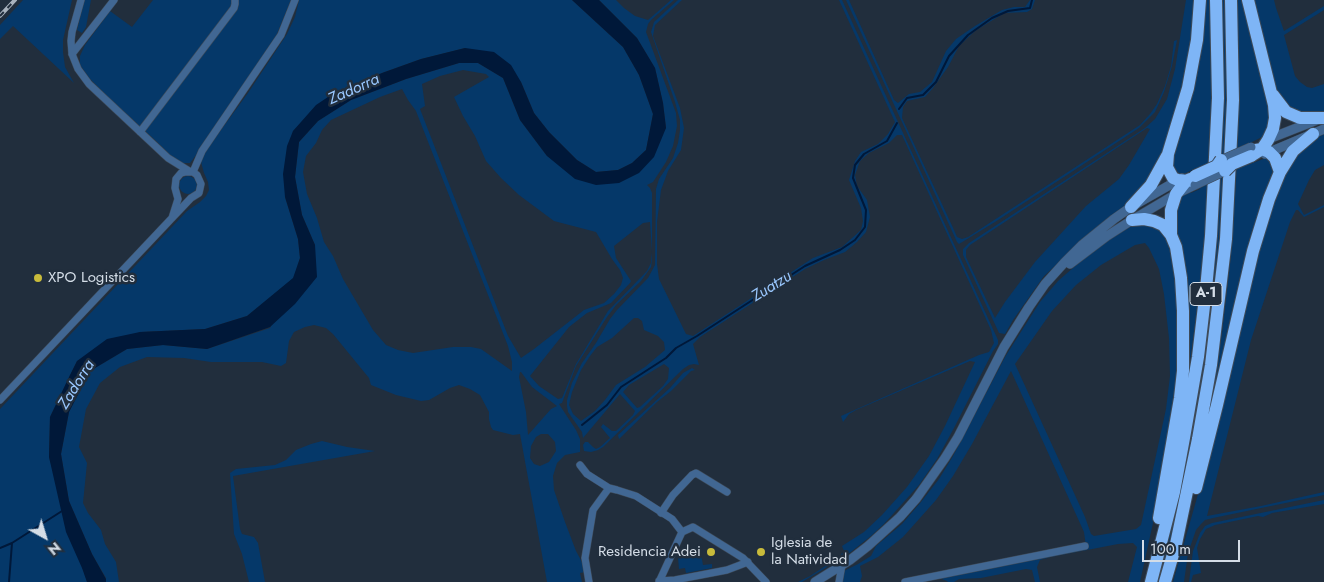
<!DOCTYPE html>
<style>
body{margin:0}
#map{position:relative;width:1324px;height:582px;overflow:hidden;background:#212e3d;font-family:Jost,sans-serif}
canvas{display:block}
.north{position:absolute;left:20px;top:512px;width:50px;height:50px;-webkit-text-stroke:4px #212e3d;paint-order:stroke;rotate:141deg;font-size:14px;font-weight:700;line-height:20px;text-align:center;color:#d4dde7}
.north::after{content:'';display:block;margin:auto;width:18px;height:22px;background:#d4dde7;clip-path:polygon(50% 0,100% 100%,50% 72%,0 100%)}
.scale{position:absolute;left:1142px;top:540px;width:98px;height:22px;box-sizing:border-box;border:2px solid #d4dde7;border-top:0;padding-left:6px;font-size:15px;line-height:18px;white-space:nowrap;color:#d4dde7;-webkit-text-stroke:4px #212e3d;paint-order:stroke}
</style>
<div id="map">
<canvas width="1324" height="582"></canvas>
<div class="north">N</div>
<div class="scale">100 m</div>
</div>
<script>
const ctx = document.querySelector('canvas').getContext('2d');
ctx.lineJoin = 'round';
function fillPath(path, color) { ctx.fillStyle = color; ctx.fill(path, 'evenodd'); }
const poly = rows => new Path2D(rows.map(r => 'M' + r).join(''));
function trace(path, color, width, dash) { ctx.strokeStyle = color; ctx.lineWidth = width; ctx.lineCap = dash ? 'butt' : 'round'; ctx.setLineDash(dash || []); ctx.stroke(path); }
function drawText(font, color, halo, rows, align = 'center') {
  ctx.font = font + ' Jost,sans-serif'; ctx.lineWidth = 5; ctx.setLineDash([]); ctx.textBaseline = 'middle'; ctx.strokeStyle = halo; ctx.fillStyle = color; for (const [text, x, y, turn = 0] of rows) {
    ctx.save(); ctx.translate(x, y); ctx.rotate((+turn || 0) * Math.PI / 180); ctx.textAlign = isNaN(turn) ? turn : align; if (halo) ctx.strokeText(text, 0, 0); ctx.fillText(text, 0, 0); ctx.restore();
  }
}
const green = poly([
 [23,0,72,0,63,40,63,52,65,67,74,83,13,26,0,39,0,25],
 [84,0,91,0,86,27,82,33,77,30],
 [153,0,291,0,277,34,203,146,190,163,178,163,156,141,109,98,90,79,80,65,80,56,85,45,110,11,132,27],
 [299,0,572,0,623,47,639,75,653,114,646,150,632,163,618,170,596,172,577,160,549,132,534,113,521,82,465,48,421,59,382,73,328,97,293,131,285,197,298,239,300,258,294,278,247,316,205,329,140,332,77,361,50,417,49,457,87,582,0,582,0,409,187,211,200,202,206,196,209,190,208,182,204,173,201,162,201,157,248,93,287,34,295,17],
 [599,0,616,0,624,8,635,16,648,20,671,0,674,0,651,20,648,24,646,32,676,113,677,126,673,146,666,162,653,182,647,185,650,188,652,193,652,260,651,267,641,281,616,305,607,317,576,366,562,403,559,404,576,430,580,439,580,452,565,455,557,463,553,476,554,490,565,522,576,551,583,564,585,572,580,573,582,582,547,582,520,434,513,435,493,430,491,427,489,419,489,412,480,395,470,389,459,385,450,388,429,400,421,401,396,395,371,385,369,378,333,334,326,328,314,325,305,327,294,332,289,341,286,363,281,366,262,362,211,362,184,358,147,357,120,367,100,383,86,409,79,447,87,463,83,503,88,513,101,530,105,544,116,562,119,582,106,582,106,578,92,554,69,501,61,454,69,412,90,371,127,349,163,345,207,349,270,328,315,245,302,215,295,177,299,142,318,121,351,100,406,79,459,63,478,63,503,78,520,120,547,156,619,183,666,128,663,103,655,68,637,38],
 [463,70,486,74,489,77,454,97,463,116,475,136,486,161,501,178,519,195,554,221,596,232,612,259,620,270,623,278,621,285,614,294,604,303,584,310,534,349,521,358,508,336,420,109,425,106,422,84,440,76],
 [402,89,408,100,416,111,508,346,512,362,512,371,481,349,471,347,453,347,413,353,398,350,386,345,373,330,343,279,333,256,324,242,317,218,307,194,303,172,306,156,316,143,322,130,331,120,380,97],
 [650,222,652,252,651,263,647,271,608,311,576,364,562,398,558,399,539,386,530,376,569,327,587,313,611,303,630,283,631,281,616,258,614,246,643,223],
 [520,372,521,372,532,387,557,406,551,409,528,435,526,412,519,377],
 [541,434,548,434,555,442,556,451,549,462,540,466,534,464,530,458,531,446,536,437],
 [678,0,682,0,655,25,653,36,680,108,684,128,681,150,668,171,661,190,657,222,657,264,659,279,686,334,693,336,813,258,842,247,861,230,863,221,861,208,849,180,855,161,861,152,878,144,888,134,895,122,839,0,842,0,998,340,998,344,993,351,954,428,937,459,919,485,884,524,871,536,847,555,802,582,798,582,810,576,839,557,844,551,842,546,864,532,882,515,907,487,929,456,945,426,975,362,970,361,856,410,849,414,843,422,841,416,979,355,989,352,994,343,991,330,902,135,897,135,889,143,869,153,860,161,855,175,857,186,867,200,870,217,866,232,857,242,845,252,824,260,805,269,700,337,693,344,699,365,694,364,689,365,683,369,603,447,598,450,591,452,584,451,583,445,585,442,588,442,593,447,596,449,600,447,610,438,601,427,603,424,612,431,616,431,633,415,635,411,620,394,583,438,582,432,568,412,567,406,567,400,572,383,582,363,596,343,610,319,617,310,648,278,655,265,656,189,659,179,673,158,678,143,680,130,680,120,675,102,651,32,654,22],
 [634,318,638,318,642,321,644,330,658,336,664,342,665,350,645,367,616,385,605,400,595,411,581,421,573,414,569,405,572,392,581,370,590,356,597,347,612,338],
 [664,364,669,368,668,379,663,386,640,407,637,408,623,392,629,385],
 [846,0,849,0,894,100,898,103,909,94,920,92,932,82,946,51,956,39,975,26,1002,10,1014,7,1025,7,1030,0,1035,0,1032,9,1027,12,1004,13,975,31,959,46,948,67,933,88,925,97,907,101,903,107,902,118,954,230,957,237,962,239,968,237,1140,125,1150,114,1157,104,1165,86,1171,66,1174,41,1177,40,1172,66,1164,92,1155,112,1139,128,995,222,959,244,957,242],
 [1186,0,1195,0,1193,30,1175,121,1159,162,1145,186,1128,204,1102,223,1044,276,1013,320,1005,334,999,333,963,255,963,249,969,243,1145,128,1155,119,1167,99,1175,69],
 [1147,128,1150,129,1129,165,1119,179,1086,206,1035,262,1005,302,995,318,966,257,966,250,970,245],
 [1203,0,1210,0,1212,106,1208,199,1201,277,1188,378,1176,229,1177,199,1190,191,1191,193,1200,189,1196,168,1180,176,1176,174,1172,167,1174,146],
 [1221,0,1226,0,1227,60,1226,131,1219,253,1206,360,1186,474,1161,582,1156,582,1215,253,1219,201,1222,131],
 [1237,0,1244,0,1269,105,1268,132,1262,137,1246,145,1250,164,1266,158,1269,159,1275,171,1212,410,1209,410,1222,333,1230,264,1236,182,1239,74],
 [1253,0,1274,0,1276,8,1284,31,1324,6,1324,10,1284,35,1295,76,1300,82,1307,87,1312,88,1324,84,1324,113,1316,115,1289,109,1274,88],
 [1324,134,1324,165,1315,170,1309,180,1298,204,1304,215,1324,205,1324,207,1304,217,1298,210,1296,210,1290,222,1251,340,1207,516,1261,506,1324,492,1324,495,1213,518,1205,520,1201,524,1196,530,1188,553,1184,582,1173,582,1216,431,1251,278,1276,192,1295,155,1316,138],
 '179 185a9 9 0 1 1 18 0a9 9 0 1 1-18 0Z',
 [1138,224,1155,225,1168,236,1177,280,1178,366,1174,407,1162,482,1140,582,1128,582,1137,547,1133,543,1118,544,1051,557,1040,560,1037,567,1040,582,1035,582,1032,570,1026,569,981,578,959,579,954,582,948,582,947,581,939,578,1086,547,1084,532,1011,371,972,444,953,476,936,500,903,537,878,557,860,566,862,576,860,582,842,582,844,571,858,564,871,556,876,546,902,524,921,502,939,479,953,456,1005,357,1040,302,1058,281,1097,247,1129,227],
 [1145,243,1149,248,1159,269,1164,294,1169,338,1170,376,1166,409,1141,525,1136,529,1094,536,1091,534,1085,517,1015,364,1052,311,1076,285,1101,265,1135,245],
 [692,368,695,370,691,371,671,391,657,402,619,439,618,435,670,388,683,373],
 [322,441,347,447,375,451,233,476,240,529,242,534,254,537,258,543,265,582,249,582,242,554,234,534,230,473,236,469,275,465,286,460,296,450,311,444],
 [1324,500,1324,504,1272,513,1263,517,1258,516,1215,525,1206,529,1200,539,1197,548,1201,573,1193,575,1191,582,1189,582,1193,551,1200,533,1205,526,1212,523],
 [701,554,703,565,712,564,712,568,686,573,685,568,679,569,678,557]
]);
const water = poly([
 [572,0,599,0,637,38,655,68,663,103,666,128,654,157,639,173,619,183,596,185,575,179,547,156,520,120,503,78,478,63,459,63,406,79,351,100,318,121,299,142,295,177,302,215,315,245,317,277,295,304,270,327,207,349,163,345,127,349,90,371,69,412,61,454,69,501,92,554,106,579,106,582,87,582,82,568,66,532,49,457,50,417,70,375,77,361,107,339,140,332,205,329,247,316,293,278,300,258,298,239,285,197,283,174,287,146,293,131,316,105,328,97,382,73,421,59,465,48,494,52,511,65,521,82,534,113,549,132,577,160,596,172,618,170,632,163,646,150,653,114,639,75,623,47]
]);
const stream = poly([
 [899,109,907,98,923,95,936,82,949,56,968,35,992,18,1008,11,1030,8,1032,0],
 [582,425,607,405,621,387,666,358,676,348,697,336,805,266,840,250,855,240,865,227,866,210,853,178,855,165,864,154,887,141,897,123],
 [0,548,12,543,62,511],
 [9,582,12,543]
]);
const minor = poly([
 [81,0,72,32,71,41,72,54,78,69,89,84,168,158,189,171],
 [72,54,114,0],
 [140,132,234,8,235,4,235,0],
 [193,172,202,151,281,35,295,0],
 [0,400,172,218,191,198,199,193,201,184,197,175,193,172,185,172,181,173,176,179,175,188,178,199,172,218],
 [580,465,587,474,609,488,617,490,636,496,672,519,682,532],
 [661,513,673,495,692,475,696,473,727,492],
 [659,581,675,580,727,570,748,562],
 [589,582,585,558,593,510,609,488],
 [659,582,682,532,693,527,743,558,766,582],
 [839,582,842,565],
 [905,582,1085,546]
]);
const tertiary = poly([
 [1266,140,1317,120],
 [1265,154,1324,129],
 [1070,264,1107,236,1132,220,1176,194,1195,185],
 [815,582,850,560,868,546,900,517,916,499,945,458,958,437,1004,347,1029,307,1045,284,1064,263,1082,245,1114,219,1131,207,1182,178]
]);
const motorway = poly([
 [1248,0,1274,105,1275,118,1273,129,1268,140,1262,149,1251,156],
 [1273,95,1286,112,1300,118,1323,118],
 [1256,150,1262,149,1269,152,1275,158,1280,172],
 [1195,180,1186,181,1178,180,1173,178,1167,167,1168,154,1188,88,1193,61,1197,40,1200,0],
 [1131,207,1151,185,1167,156],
 [1132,220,1144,219,1154,221,1163,225,1171,235,1176,247,1181,278,1183,311,1183,371,1180,398,1159,518],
 [1171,235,1171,210,1176,194,1186,181,1190,179],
 [1196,488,1217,405,1253,251,1269,199,1280,172,1293,151,1313,134],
 [1151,582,1174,492,1184,438,1198,357,1206,289,1211,236,1218,98,1216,0],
 [1165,582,1176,544,1198,439,1211,365,1226,239,1233,100,1231,0]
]);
const rail = poly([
 [0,16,15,0]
]);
const tertiaryBridge = poly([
 [1217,162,1251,147],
 [1195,185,1229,169]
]);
const motorwayBridge = poly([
 [1225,171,1232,164,1251,156],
 [1195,176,1217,166,1221,160]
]);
const markers = [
 [38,278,5,"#c8bb3b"],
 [711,552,5,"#c8bb3b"],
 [761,552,5,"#c8bb3b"]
];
const shields = [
 [1206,294,32]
];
const shieldNames = [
 ["A-1",1206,294]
];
const poiNames = [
 ["XPO Logistics",48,278],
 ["Iglesia de",771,543],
 ["la Natividad",771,560],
 ["Residencia Adei",701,552,"right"]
];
const waterNames = [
 ["Zadorra",354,90,-24],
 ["Zuatzu",772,287,-32],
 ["Zadorra",77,385,-58]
];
fillPath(green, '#053869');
fillPath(water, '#001839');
trace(stream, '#001839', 2);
trace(minor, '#3e4a58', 8);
trace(tertiary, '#3e4a58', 10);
trace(motorway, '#3e4a58', 14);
trace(minor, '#416793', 7);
trace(tertiary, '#416793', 9);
trace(motorway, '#7eb5f6', 12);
trace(rail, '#a9b3be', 4);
trace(rail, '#212e3d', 2, [5.5]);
trace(tertiaryBridge, '#3e4a58', 10, []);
trace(motorwayBridge, '#3e4a58', 14, []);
trace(tertiaryBridge, '#416793', 9);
trace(motorwayBridge, '#7eb5f6', 12);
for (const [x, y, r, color] of markers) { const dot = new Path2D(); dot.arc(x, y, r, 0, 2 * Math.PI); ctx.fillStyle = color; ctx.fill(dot); trace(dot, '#212e3d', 2); }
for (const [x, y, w] of shields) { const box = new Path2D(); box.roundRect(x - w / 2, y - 11.5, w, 23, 4); ctx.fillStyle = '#212e3d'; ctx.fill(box); trace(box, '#d4dde7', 1); }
drawText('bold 14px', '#d4dde7', null, shieldNames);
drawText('15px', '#d4dde7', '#212e3d', poiNames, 'left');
drawText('italic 16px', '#99c7fe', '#212e3d', waterNames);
</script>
